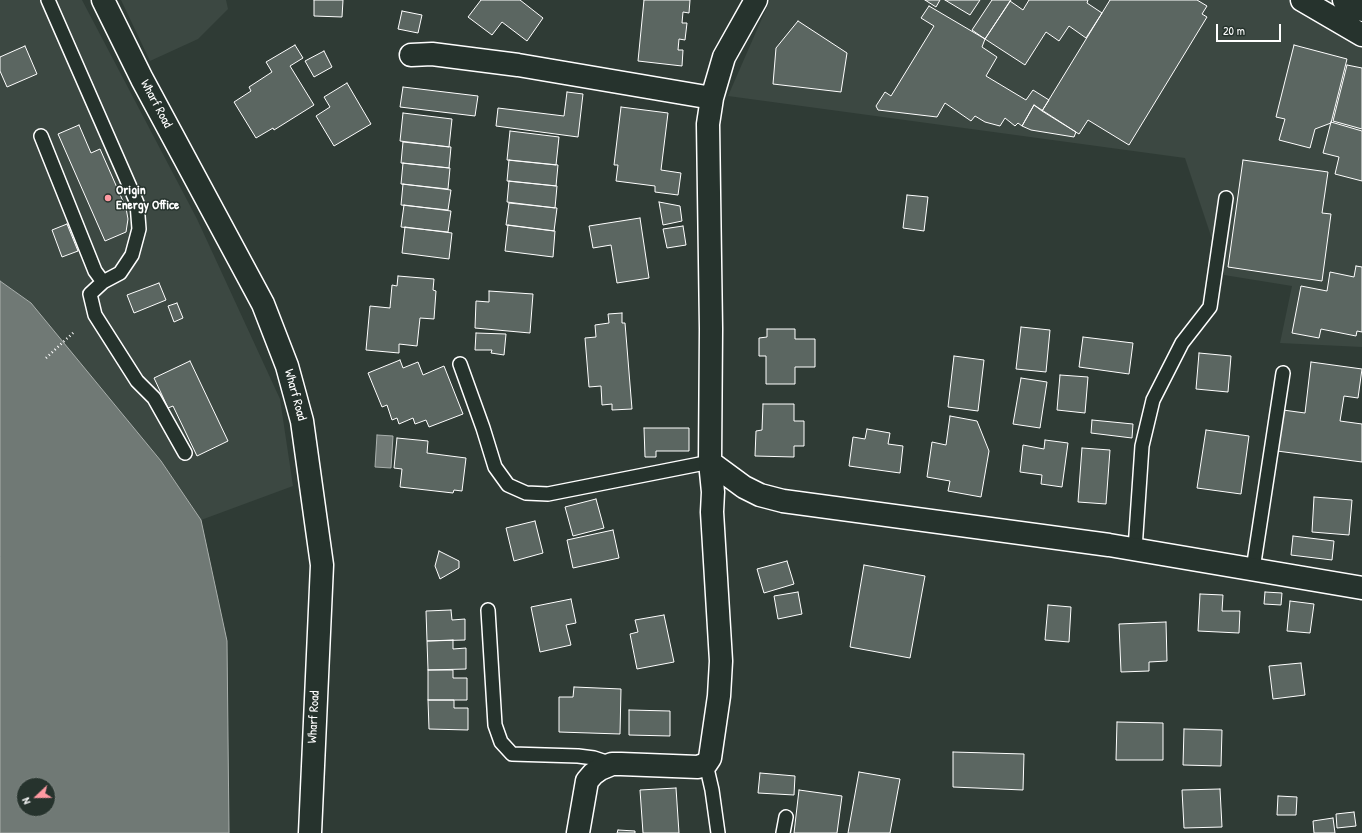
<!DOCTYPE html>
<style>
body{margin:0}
#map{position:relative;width:1362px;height:833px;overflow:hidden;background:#2f3b35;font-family:"Patrick Hand",sans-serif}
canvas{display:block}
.north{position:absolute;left:16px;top:777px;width:40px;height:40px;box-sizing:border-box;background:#26332d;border:1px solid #7d8581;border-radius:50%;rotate:248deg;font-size:11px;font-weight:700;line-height:16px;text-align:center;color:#fff}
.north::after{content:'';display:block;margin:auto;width:14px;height:18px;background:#ff9aa2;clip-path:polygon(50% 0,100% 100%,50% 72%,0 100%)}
.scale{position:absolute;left:1216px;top:24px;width:65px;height:18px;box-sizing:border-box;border:2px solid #fff;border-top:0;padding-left:5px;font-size:12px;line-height:14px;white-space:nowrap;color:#fff;-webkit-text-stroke:3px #26332d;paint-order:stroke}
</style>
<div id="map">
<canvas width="1362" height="833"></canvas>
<div class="north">N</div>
<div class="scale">20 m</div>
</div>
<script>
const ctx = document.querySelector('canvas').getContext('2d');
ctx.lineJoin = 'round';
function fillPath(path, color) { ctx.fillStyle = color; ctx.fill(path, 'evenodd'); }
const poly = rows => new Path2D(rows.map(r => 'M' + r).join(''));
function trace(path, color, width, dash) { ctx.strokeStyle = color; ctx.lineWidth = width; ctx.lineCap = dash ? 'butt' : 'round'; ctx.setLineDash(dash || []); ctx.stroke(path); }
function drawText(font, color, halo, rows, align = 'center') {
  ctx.font = font + ' "Patrick Hand",sans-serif'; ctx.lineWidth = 3; ctx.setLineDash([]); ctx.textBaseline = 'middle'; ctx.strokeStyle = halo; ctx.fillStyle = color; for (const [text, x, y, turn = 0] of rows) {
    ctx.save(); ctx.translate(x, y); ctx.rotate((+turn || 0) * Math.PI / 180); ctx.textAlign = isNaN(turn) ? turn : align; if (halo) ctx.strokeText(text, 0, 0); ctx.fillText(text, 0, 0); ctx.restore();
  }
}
const built = poly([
 [0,0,82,0,197,219,280,399,293,486,201,520,161,461,31,303,0,281],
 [121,0,226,0,228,9,198,39,150,61],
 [770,0,1362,0,1362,347,1280,343,1292,286,1224,275,1185,158,728,96]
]);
const water = poly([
 [0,281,31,303,161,461,201,520,227,641,229,833,0,833,0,281],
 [24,785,48,785,48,809,24,809,24,785],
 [377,435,393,436,391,468,375,467,377,435]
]);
const building = poly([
 [314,0,343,0,342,17,314,16,314,0],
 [481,0,520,0,543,18,527,41,502,22,492,35,468,17,481,0],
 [644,0,690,0,689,13,683,12,682,23,687,23,685,40,679,39,678,50,683,50,682,66,638,61,644,0],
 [925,0,940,0,936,7,925,0],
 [945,0,980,0,970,15,945,0],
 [992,0,1011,0,985,39,972,30,992,0],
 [1029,0,1088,0,1087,3,1102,13,1086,38,1069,26,1059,41,1046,32,1025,65,985,39,1010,1,1023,10,1029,0],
 [1110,0,1197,0,1207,6,1202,14,1207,17,1129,145,1088,120,1079,134,1042,111,1110,0],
 [929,6,985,39,982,47,997,57,986,76,1026,100,1033,90,1049,100,1042,111,1034,105,1022,126,1018,123,1015,126,1005,118,1000,126,985,122,975,116,971,121,945,103,937,117,878,110,876,106,885,92,891,96,934,26,921,18,929,6],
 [402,11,422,15,418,33,398,29,402,11],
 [798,21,847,53,841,92,773,84,776,48,798,21],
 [295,45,303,58,290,66,314,105,274,130,273,128,256,138,234,102,251,91,249,87,272,72,266,62,295,45],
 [1294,45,1347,59,1331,123,1315,129,1310,148,1279,140,1285,119,1276,117,1294,45],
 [25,46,37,74,7,87,0,71,0,57,25,46],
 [324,51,332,67,314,77,305,61,324,51],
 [1347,65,1362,68,1362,129,1333,121,1347,65],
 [347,83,371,124,334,146,316,116,330,107,324,97,347,83],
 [403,87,478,96,475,116,400,107,403,87],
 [567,92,583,94,578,137,496,126,498,108,564,116,567,92],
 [1034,105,1076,132,1074,137,1031,130,1022,126,1034,105],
 [621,107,668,113,661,170,681,173,678,195,655,192,655,186,616,181,618,165,614,165,621,107],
 [403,113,452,119,449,147,400,141,403,113],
 [1331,122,1362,131,1362,181,1335,174,1339,157,1323,153,1331,122],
 [79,125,91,153,100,149,126,208,128,219,126,232,105,241,58,134,79,125],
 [510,131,559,137,556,165,507,160,510,131],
 [403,142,451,147,449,168,401,163,403,142],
 [509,160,558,165,556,186,507,181,509,160],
 [1243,160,1328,172,1322,213,1331,214,1322,281,1228,267,1243,160],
 [403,163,450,168,448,189,401,184,403,163],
 [509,181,557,186,555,208,507,202,509,181],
 [403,184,451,190,448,210,401,205,403,184],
 [907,195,928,197,924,231,903,228,907,195],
 [659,202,680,206,682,221,663,225,659,202],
 [509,203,557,208,554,231,506,225,509,203],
 [404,205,451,211,448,232,401,227,404,205],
 [640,218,649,278,617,283,611,245,593,248,589,226,640,218],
 [67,224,78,251,62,257,52,230,67,224],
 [508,225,555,231,553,257,505,251,508,225],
 [683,226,686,245,667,248,663,229,683,226],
 [405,227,452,233,449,259,402,253,405,227],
 [1356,266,1362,267,1362,332,1357,331,1356,336,1321,329,1319,338,1292,333,1301,286,1327,291,1330,272,1354,277,1356,266],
 [398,276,434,279,433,290,436,291,434,319,420,318,417,346,399,344,399,353,366,350,370,306,390,308,392,285,397,286,398,276],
 [159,283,166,300,134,313,127,295,159,283],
 [489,291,533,294,530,333,475,328,476,301,489,302,489,291],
 [177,303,183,318,174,322,168,306,177,303],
 [622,313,622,323,625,323,632,409,612,410,612,404,602,405,601,386,589,387,585,338,596,337,595,325,609,323,608,314,622,313],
 [1021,327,1050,330,1046,372,1016,369,1021,327],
 [767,329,795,329,795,339,815,339,815,367,795,367,795,384,766,384,766,356,759,356,759,338,767,337,767,329],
 [476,333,506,334,504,355,491,353,492,350,475,350,476,333],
 [1083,337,1133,343,1129,374,1079,367,1083,337],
 [1199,353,1231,356,1228,392,1196,389,1199,353],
 [954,356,984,360,978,411,948,407,954,356],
 [400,360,403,368,418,362,423,375,444,366,463,414,429,427,426,420,415,424,413,418,399,424,397,418,392,420,387,405,382,407,368,373,400,360],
 [190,361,228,441,197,456,173,406,168,408,154,378,190,361],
 [1311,362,1362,369,1358,398,1344,396,1340,421,1362,424,1362,462,1277,451,1283,410,1305,413,1311,362],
 [1060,375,1088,377,1085,413,1057,410,1060,375],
 [1021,378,1047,382,1040,428,1013,424,1021,378],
 [763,404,794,404,794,421,804,421,804,446,794,446,794,457,755,456,756,431,762,430,763,404],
 [950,416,977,421,989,451,981,497,948,491,950,481,927,477,932,442,946,445,950,416],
 [1092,420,1133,424,1132,438,1091,433,1092,420],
 [644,428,689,428,689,451,656,451,656,457,645,457,644,428],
 [867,429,890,433,888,444,903,446,900,473,849,466,853,437,865,439,867,429],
 [1206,430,1249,436,1241,494,1197,488,1206,430],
 [397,438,428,441,427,453,466,458,462,491,454,490,453,493,400,487,402,469,394,468,397,438],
 [1045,440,1068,443,1062,487,1041,484,1042,475,1020,472,1023,445,1044,449,1045,440],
 [1082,448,1110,450,1106,504,1078,502,1082,448],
 [1314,497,1352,500,1349,535,1312,532,1314,497],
 [596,499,604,528,573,536,565,507,596,499],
 [535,521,543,553,514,561,506,528,535,521],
 [613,530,619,558,573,568,567,540,613,530],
 [1293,536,1334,541,1332,560,1291,555,1293,536],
 [439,551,459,561,459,568,440,579,435,566,439,551],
 [787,561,794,584,764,593,757,569,787,561],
 [864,565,925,576,910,658,850,647,864,565],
 [798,592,802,614,778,619,774,596,798,592],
 [1265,592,1282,593,1281,605,1264,604,1265,592],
 [1200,594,1223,595,1222,611,1240,611,1239,633,1198,631,1200,594],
 [571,599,576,623,566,625,571,645,540,652,531,607,571,599],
 [1290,601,1314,604,1310,633,1287,631,1290,601],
 [1048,605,1071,607,1069,642,1045,640,1048,605],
 [451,610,452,620,465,619,465,640,427,641,426,611,451,610],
 [664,615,674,662,637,669,630,634,638,632,635,620,664,615],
 [1166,622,1167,661,1149,662,1149,671,1121,672,1119,624,1166,622],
 [453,640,453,649,466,648,466,669,428,670,427,641,453,640],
 [1301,663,1305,695,1273,699,1269,666,1301,663],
 [428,670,453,670,453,678,467,678,467,700,428,700,428,670],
 [574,687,621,689,620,734,559,732,559,697,573,697,574,687],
 [428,700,454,700,454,708,468,708,468,730,429,729,428,700],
 [629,710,670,711,670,736,629,735,629,710],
 [1117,722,1163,723,1163,760,1116,760,1117,722],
 [1184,729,1222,730,1221,766,1183,765,1184,729],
 [953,752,1024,754,1023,790,953,787,953,752],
 [859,772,900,779,890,833,848,833,859,772],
 [760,773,795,776,794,795,758,793,760,773],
 [676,788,679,833,643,833,640,790,676,788],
 [1220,789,1222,827,1184,828,1182,790,1220,789],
 [799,790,842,796,837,833,794,833,799,790],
 [1278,796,1297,797,1296,815,1277,815,1278,796],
 [1354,812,1356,826,1337,828,1336,814,1354,812],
 [1333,818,1335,833,1314,833,1313,821,1333,818],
 [618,830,635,831,635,833,617,833,618,830]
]);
const path = poly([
 [46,358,74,332]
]);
const service = poly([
 [41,136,95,271,103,282,120,273,132,255,139,229,137,203,48,0],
 [103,282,90,294,95,315,137,381,154,398,185,453],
 [460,364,483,428,495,467,508,485,526,493,548,494,710,462],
 [1135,549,1142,446,1153,400,1182,343,1210,307,1226,198],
 [1253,569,1283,373],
 [488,610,495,725,501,742,512,754,578,756,594,758,612,764],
 [706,764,712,790,718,833],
 [783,833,786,817]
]);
const minor = poly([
 [103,0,142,79,263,304,287,366,302,421,322,565,310,833],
 [411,55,432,54,518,65,712,98],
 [710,462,744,487,760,495,783,501,1109,545,1362,588],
 [578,833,587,781,593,774,600,769,612,764,621,764,698,767,706,764,710,758,719,696,721,661,712,512,713,492,710,462,711,329,708,124,712,98,724,57,756,0]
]);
const tertiary = poly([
 [1302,0,1362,35],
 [1344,0,1362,10]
]);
const markers = [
 [108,198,4,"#ff9aa2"]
];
const streetNames = [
 ["Wharf Road",156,104,62],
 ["Wharf Road",295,395,75],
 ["Wharf Road",314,717,-87]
];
const poiNames = [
 ["Origin",116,191],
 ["Energy Office",116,206]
];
fillPath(built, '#3c4842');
fillPath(water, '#707975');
trace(water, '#a9afac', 1);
fillPath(building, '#5b6661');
trace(building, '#fff', 1);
trace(service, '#fff', 16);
trace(minor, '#fff', 25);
trace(tertiary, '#fff', 25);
trace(path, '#fff', 2.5, [1, 3]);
trace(service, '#26332d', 13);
trace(minor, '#26332d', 22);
trace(tertiary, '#26332d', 22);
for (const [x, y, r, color] of markers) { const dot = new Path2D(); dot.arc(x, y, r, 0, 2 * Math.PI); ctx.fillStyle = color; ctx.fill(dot); trace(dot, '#26332d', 1.5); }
drawText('13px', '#fff', '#26332d', streetNames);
drawText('bold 13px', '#fff', '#26332d', poiNames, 'left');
</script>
